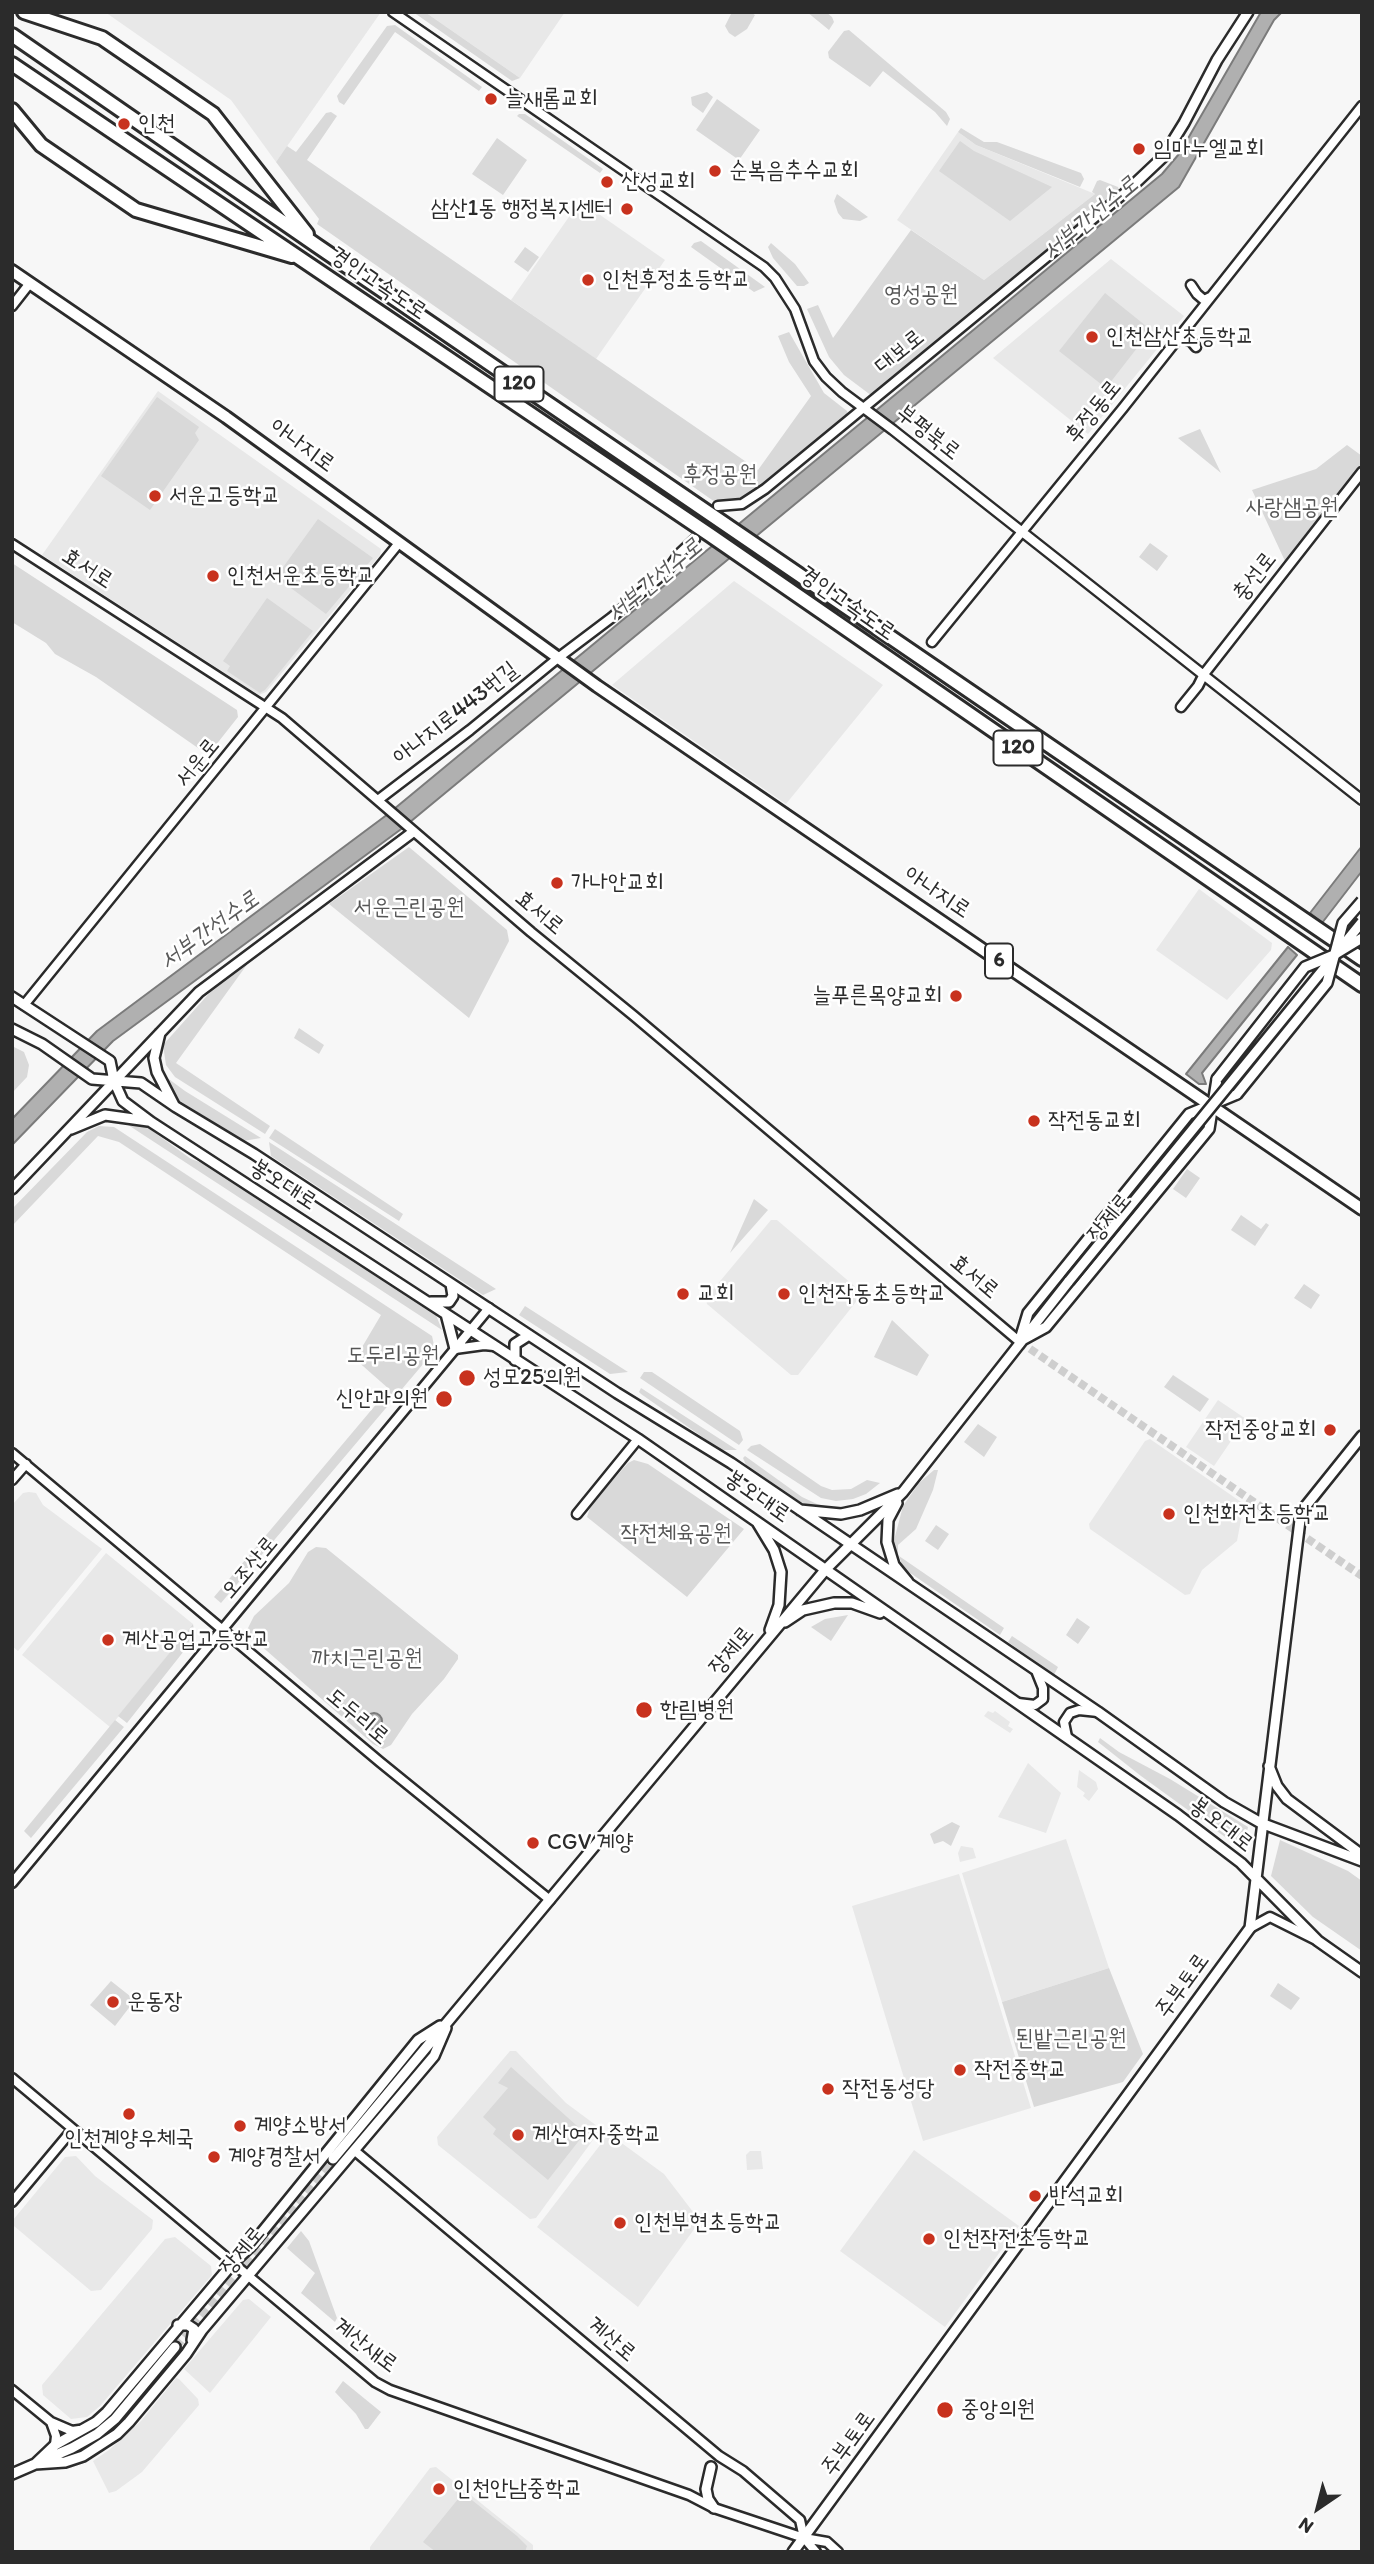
<!DOCTYPE html>
<meta charset="utf-8">
<style>
body{margin:0}
#map{position:relative;width:1374px;height:2564px;overflow:hidden;background:#f7f7f7;font-family:Itim,sans-serif}
canvas{display:block}
.frame{position:absolute;inset:0;border:14px solid #2b2b2b;pointer-events:none}
.north{position:absolute;left:1283px;top:2473px;width:70px;height:70px;-webkit-text-stroke:5px #fff;paint-order:stroke;rotate:215deg;font-size:19px;font-weight:700;line-height:28px;text-align:center;color:#2b2b2b}
.north::after{content:'';display:block;margin:auto;width:24px;height:32px;background:#2b2b2b;clip-path:polygon(50% 0,100% 100%,50% 72%,0 100%)}
</style>
<div id="map">
<canvas width="1374" height="2564"></canvas>
<div class="frame"></div>
<div class="north">N</div>
</div>
<script>
const ctx = document.querySelector('canvas').getContext('2d');
ctx.lineJoin = 'round';
function fillPath(path, color) { ctx.fillStyle = color; ctx.fill(path, 'evenodd'); }
const poly = rows => new Path2D(rows.map(r => 'M' + r).join(''));
function trace(path, color, width, dash) { ctx.strokeStyle = color; ctx.lineWidth = width; ctx.lineCap = dash ? 'butt' : 'round'; ctx.setLineDash(dash || []); ctx.stroke(path); }
function drawText(font, color, halo, rows, align = 'center') {
  ctx.font = font + ' Itim,"Poor Story",sans-serif'; ctx.lineWidth = 5; ctx.setLineDash([]); ctx.textBaseline = 'middle'; ctx.strokeStyle = halo; ctx.fillStyle = color; for (const [text, x, y, turn = 0] of rows) {
    ctx.save(); ctx.translate(x, y); ctx.rotate((+turn || 0) * Math.PI / 180); ctx.textAlign = isNaN(turn) ? turn : align; if (halo) ctx.strokeText(text, 0, 0); ctx.fillText(text, 0, 0); ctx.restore();
  }
}
const built = poly([
 [105,12,381,12,276,162,231,100],
 [425,12,565,12,520,78],
 [958,132,976,145,1095,194,984,280,897,220],
 [580,201,665,260,596,359,511,300],
 [1111,259,1184,316,1088,434,993,358],
 [158,391,381,549,380,555,266,692,259,695,42,555],
 [734,581,883,685,786,804,612,685],
 [1199,889,1272,943,1271,950,1227,1000,1156,950],
 [771,1220,777,1220,859,1290,859,1298,798,1375,791,1375,707,1304,706,1298],
 [1218,1400,1246,1419,1214,1466,1186,1447],
 [1150,1439,1244,1504,1237,1541,1202,1570,1190,1594,1185,1595,1090,1529,1089,1524,1145,1441],
 [29,1492,36,1493,43,1505,102,1549,18,1651,12,1646,12,1505,23,1493],
 [106,1553,193,1624,110,1727,22,1655],
 [988,1711,993,1713,995,1711,1010,1722,1008,1726,1013,1729,1010,1733,984,1716],
 [1028,1763,1061,1793,1046,1833,998,1817],
 [1079,1770,1096,1782,1098,1789,1089,1801,1083,1796,1085,1793,1077,1787],
 [1066,1839,1109,1968,1002,2002,962,1873],
 [961,1846,973,1848,976,1858,960,1862,958,1853],
 [959,1874,1031,2108,923,2141,852,1906],
 [510,2051,516,2051,566,2103,597,2126,598,2133,536,2218,530,2219,438,2145,437,2137],
 [607,2136,612,2136,664,2174,700,2221,638,2307,537,2227],
 [914,2150,1019,2226,945,2327,840,2251],
 [750,2151,761,2151,763,2169,747,2170,746,2155],
 [76,2156,95,2176,153,2220,152,2229,101,2290,91,2291,14,2226,13,2220,65,2157],
 [175,2237,211,2266,212,2275,100,2406,87,2417,71,2419,43,2395,42,2385,165,2239],
 [249,2299,271,2317,210,2393,184,2369,243,2300],
 [176,2378,179,2379,198,2399,199,2405,142,2472,116,2491,109,2493,93,2461,109,2450,141,2421],
 [436,2467,533,2545,533,2552,370,2552,370,2547,430,2468]
]);
const green = poly([
 [413,12,425,12,520,78,512,81],
 [732,12,750,12,755,15,747,29,735,37,729,33,725,26],
 [807,12,826,12,832,17,834,22,829,30],
 [395,25,482,87,479,91,395,32,344,105,339,102,337,96,387,26],
 [849,30,946,112,950,119,947,126,935,112,883,71,870,87,829,58,828,52,844,31],
 [707,92,713,97,703,113,692,105,691,97],
 [717,99,760,130,739,160,696,130],
 [331,112,337,116,307,160,758,470,811,396,789,362,778,336,789,332,824,393,847,411,848,415,747,498,743,501,715,502,317,224,319,219,276,162,287,146,296,152,326,113],
 [519,114,525,114,603,169,600,173,517,116],
 [961,128,984,142,997,142,1081,173,1084,179,1080,187,976,145,958,132],
 [497,138,527,160,503,195,472,174],
 [960,141,974,151,1052,187,1010,221,939,171],
 [1100,180,1118,187,1120,194,998,290,872,396,844,375,829,357,807,309,818,305,833,338,911,230,984,280,1095,194,1092,192,1097,181],
 [837,194,868,217,860,221,843,219,838,213,834,201],
 [701,241,765,287,754,292,691,247,694,243],
 [771,243,795,264,809,283,804,286,797,286,773,258,768,247],
 [525,247,539,257,528,272,514,262],
 [1105,293,1151,330,1106,388,1059,351],
 [157,397,199,427,195,433,199,440,150,510,101,476],
 [1200,429,1221,473,1178,438],
 [1347,445,1362,456,1362,465,1285,561,1252,490,1316,469],
 [318,519,373,558,326,614,276,577],
 [1150,543,1168,556,1157,571,1139,557],
 [12,563,237,710,238,717,208,755,96,677,55,654,46,643,12,622],
 [267,598,313,631,265,690,260,693,227,671,230,666,223,661],
 [409,847,507,930,509,941,469,1018,329,904],
 [251,959,176,1063,270,1126,265,1134,175,1077,166,1065,163,1045,213,989],
 [299,1028,324,1045,319,1054,294,1038],
 [12,1046,24,1052,29,1065,27,1077,12,1093],
 [162,1074,185,1091,261,1138,243,1141,180,1101,169,1089],
 [119,1119,129,1120,147,1127,191,1159,208,1165,434,1310,442,1330],
 [99,1126,114,1127,432,1336,435,1350,221,1603,214,1597,389,1389,355,1359,381,1315,119,1142,98,1136,12,1226,12,1209,87,1132],
 [275,1129,403,1214,399,1221,269,1138],
 [269,1142,280,1149,496,1289,483,1295,271,1156],
 [1187,1169,1200,1178,1186,1198,1173,1189],
 [754,1199,768,1210,730,1253],
 [1241,1215,1261,1229,1266,1223,1269,1225,1255,1246,1231,1230],
 [1304,1284,1320,1295,1311,1309,1294,1298],
 [525,1306,628,1372,610,1374,519,1315],
 [892,1320,929,1355,917,1376,874,1357],
 [644,1372,652,1372,740,1431,743,1440,739,1445,640,1378],
 [1173,1375,1209,1399,1200,1412,1164,1387],
 [641,1388,737,1450,721,1450,641,1394,639,1392],
 [978,1424,997,1437,984,1457,964,1442],
 [760,1444,821,1486,832,1490,851,1489,867,1480,880,1483,866,1494,853,1499,836,1501,821,1498,747,1450,751,1446],
 [745,1456,802,1497,817,1504,837,1509,809,1506,789,1496,751,1470,746,1465,743,1458],
 [634,1460,648,1464,744,1529,687,1597,587,1517,591,1505,628,1463],
 [934,1470,938,1470,933,1490,916,1529,898,1545,898,1555,893,1544,903,1506,919,1483],
 [936,1525,949,1534,938,1550,925,1541],
 [316,1547,326,1548,458,1655,458,1659,444,1679,412,1714,391,1745,383,1749,373,1744,251,1637,247,1630,254,1616,289,1583,308,1552],
 [899,1556,1004,1628,1000,1635,903,1568],
 [848,1615,831,1641,811,1627,825,1619],
 [1077,1618,1090,1627,1078,1644,1066,1635],
 [193,1624,195,1637,127,1723,118,1716],
 [1012,1636,1058,1667,1054,1675,1008,1642],
 [115,1720,124,1727,31,1838,24,1831],
 [1100,1738,1119,1752,1170,1779,1248,1827,1243,1850,1141,1776,1098,1742],
 [952,1822,960,1826,951,1846,943,1841,934,1844,930,1834],
 [1280,1840,1348,1871,1362,1881,1362,1951,1313,1917,1271,1876],
 [1109,1968,1143,2054,1123,2082,1034,2107,1002,2002],
 [111,1981,135,2000,115,2026,90,2005],
 [1278,1983,1300,1998,1291,2010,1270,1996],
 [511,2067,585,2133,548,2180,493,2134,496,2129,483,2117,508,2088,498,2083],
 [301,2231,309,2241,337,2318,335,2322,301,2293,315,2273,287,2248],
 [343,2381,381,2412,368,2429,365,2429,356,2414,335,2392],
 [463,2493,517,2536,527,2546,525,2552,436,2552,423,2542]
]);
const water = poly([
 [1261,12,1282,12,1274,20,1179,187,404,827,113,1041,12,1145,12,1119,97,1031,388,814,1162,174,1179,154,1261,12],
 [1362,846,1362,871,1322,923,1310,913,1362,846],
 [1288,947,1297,955,1202,1073,1206,1084,1199,1084,1186,1074,1288,947],
 '366 1721a8 8 0 1 1 16 0a8 8 0 1 1-16 0Z'
]);
const tertiaryTunnel = poly([
 [1020,1342,1362,1576]
]);
const secondaryTunnel = poly([
 [175,2347,333,2159]
]);
const tertiary = poly([
 [393,12,764,267,775,278,795,309,814,361,826,377,842,392,893,430,1362,800],
 [1191,285,1197,294,1204,300,1210,297],
 [12,306,30,283],
 [1175,340,1181,338,1191,341,1196,347],
 [718,506,742,504,765,489,1127,191],
 [12,544,282,718,531,932,634,1016,1020,1342],
 [932,642,1123,408,1362,106],
 [1181,707,1198,686,1204,674,1362,472],
 [378,800,470,730,558,658,611,618,668,570,679,554,695,539],
 [24,1005,399,543],
 [455,1349,484,1345,494,1346],
 [12,1453,380,1762,550,1900],
 [12,1480,26,1464],
 [577,1514,638,1439],
 [1018,1703,1035,1705,1043,1699,1043,1688,1037,1673],
 [1067,1737,1064,1722,1070,1713,1079,1710,1098,1712],
 [12,1883,489,1308],
 [1250,1928,1270,1917,1316,1940],
 [12,2078,375,2382,390,2390,689,2495,714,2508,804,2538,827,2542,838,2552],
 [355,2151,719,2456,743,2471,800,2520,804,2538,816,2552],
 [12,2202,73,2129],
 [12,2390,51,2422,72,2431,79,2430],
 [51,2422,56,2436,55,2445]
]);
const secondary = poly([
 [1127,191,1163,157,1184,123,1217,60,1248,12],
 [12,997,110,1061,114,1081,123,1101,151,1122,638,1439,1178,1815,1241,1863,1318,1941,1362,1972],
 [12,1029,42,1044,92,1079,141,1083,176,1107,254,1154,617,1393,731,1463,1098,1712,1224,1802,1261,1823,1362,1861],
 [160,1033,154,1058,157,1072,174,1105],
 [71,1129,105,1115,148,1121],
 [12,1189,199,992,413,832],
 [431,1302,449,1302,453,1296,451,1284],
 [446,1314,455,1349],
 [1021,1336,1028,1313,1189,1114,1237,1094],
 [1024,1339,1046,1327,1209,1129,1217,1079],
 [515,1360,515,1344,529,1335],
 [897,1503,888,1520,887,1542,894,1565,908,1582],
 [800,1510,841,1514,860,1510,898,1494],
 [757,1522,774,1550,781,1572,779,1605,770,1630],
 [785,1622,803,1610,834,1603,852,1603,880,1613],
 [1269,1766,1277,1786,1287,1799,1362,1855],
 [333,2159,826,1569,903,1492,1069,1281],
 [178,2325,188,2325,194,2329,192,2340],
 [35,2464,65,2462,83,2456,117,2434,129,2422,186,2354,202,2330,434,2056,446,2028],
 [35,2464,55,2445,96,2422,107,2412,233,2263,250,2247,418,2040,440,2026],
 [711,2467,706,2489,708,2499,714,2508],
 [12,2474,72,2448,97,2434,115,2419,175,2347],
 [793,2552,1250,1928,1301,1512,1362,1436]
]);
const primary = poly([
 [12,271,226,417,597,686,1362,1209]
]);
const motorway = poly([
 [24,12,102,38,213,114,307,234],
 [12,35,316,245,1362,959],
 [12,64,710,535,1362,985],
 [12,110,41,145,136,210,292,256]
]);
const secondaryBridge = poly([
 [1217,1079,1305,967,1334,955,1362,938],
 [1237,1094,1327,983,1343,923,1362,901],
 [1069,1281,1362,922]
]);
const markers = [
 [491,99,7,"#c8321e"],
 [124,124,7,"#c8321e"],
 [1139,149,7,"#c8321e"],
 [715,171,7,"#c8321e"],
 [607,182,7,"#c8321e"],
 [627,209,7,"#c8321e"],
 [588,280,7,"#c8321e"],
 [1092,337,7,"#c8321e"],
 [155,496,7,"#c8321e"],
 [213,576,7,"#c8321e"],
 [557,883,7,"#c8321e"],
 [956,996,7,"#c8321e"],
 [1034,1121,7,"#c8321e"],
 [683,1294,7,"#c8321e"],
 [784,1294,7,"#c8321e"],
 [467,1378,9,"#c8321e"],
 [444,1399,9,"#c8321e"],
 [1330,1430,7,"#c8321e"],
 [1169,1514,7,"#c8321e"],
 [108,1640,7,"#c8321e"],
 [644,1710,9,"#c8321e"],
 [533,1843,7,"#c8321e"],
 [113,2002,7,"#c8321e"],
 [960,2070,7,"#c8321e"],
 [828,2089,7,"#c8321e"],
 [129,2114,7,"#c8321e"],
 [240,2126,7,"#c8321e"],
 [518,2135,7,"#c8321e"],
 [214,2157,7,"#c8321e"],
 [1035,2196,7,"#c8321e"],
 [620,2223,7,"#c8321e"],
 [929,2239,7,"#c8321e"],
 [945,2410,9,"#c8321e"],
 [439,2489,7,"#c8321e"]
];
const shields = [
 [519,384,49],
 [1018,748,49],
 [999,961,28]
];
const shieldNames = [
 ["120",519,384],
 ["120",1018,748],
 ["6",999,961]
];
const poiNames = [
 ["늘새롬교회",505,99],
 ["인천",138,124],
 ["임마누엘교회",1153,149],
 ["순복음추수교회",729,171],
 ["산성교회",621,182],
 ["삼산1동 행정복지센터",613,209,"right"],
 ["인천후정초등학교",602,280],
 ["인천삼산초등학교",1106,337],
 ["서운고등학교",169,496],
 ["인천서운초등학교",227,576],
 ["가나안교회",571,883],
 ["늘푸른목양교회",942,996,"right"],
 ["작전동교회",1048,1121],
 ["교회",697,1294],
 ["인천작동초등학교",798,1294],
 ["성모25의원",483,1378],
 ["신안과의원",428,1399,"right"],
 ["작전중앙교회",1316,1430,"right"],
 ["인천화전초등학교",1183,1514],
 ["계산공업고등학교",122,1640],
 ["한림병원",660,1710],
 ["CGV 계양",547,1843],
 ["운동장",127,2002],
 ["작전중학교",974,2070],
 ["작전동성당",842,2089],
 ["계양소방서",254,2126],
 ["계산여자중학교",532,2135],
 ["인천계양우체국",129,2139,"center"],
 ["계양경찰서",228,2157],
 ["반석교회",1049,2196],
 ["인천부현초등학교",634,2223],
 ["인천작전초등학교",943,2239],
 ["중앙의원",961,2410],
 ["인천안남중학교",453,2489]
];
const streetNames = [
 ["경인고속도로",378,284,34],
 ["대보로",900,352,-39],
 ["후정동로",1094,412,-51],
 ["부평북로",928,433,38],
 ["아나지로",302,446,36],
 ["효서로",87,569,33],
 ["충선로",1255,577,-52],
 ["경인고속도로",847,604,35],
 ["아나지로443번길",456,714,-38],
 ["서운로",198,763,-51],
 ["아나지로",937,893,34],
 ["효서로",539,913,40],
 ["봉오대로",283,1185,33],
 ["장제로",1110,1218,-51],
 ["효서로",974,1277,40],
 ["봉오대로",757,1497,35],
 ["오조산로",250,1568,-50],
 ["장제로",732,1651,-50],
 ["도두리로",357,1717,40],
 ["봉오대로",1221,1825,38],
 ["주부토로",1183,1986,-54],
 ["장제로",243,2251,-50],
 ["계산로",611,2340,40],
 ["계산새로",365,2346,37],
 ["주부토로",849,2444,-54]
];
const parkNames = [
 ["영성공원",921,295],
 ["후정공원",720,475],
 ["사랑샘공원",1292,508],
 ["서운근린공원",409,908],
 ["도두리공원",393,1356],
 ["작전체육공원",676,1534],
 ["까치근린공원",367,1659],
 ["된밭근린공원",1071,2039]
];
const waterNames = [
 ["서부간선수로",1091,219,-40],
 ["서부간선수로",655,581,-40],
 ["서부간선수로",210,931,-36]
];
fillPath(built, '#e8e8e8');
fillPath(green, '#d9d9d9');
fillPath(water, '#b0b0b0');
trace(water, '#7b7b7b', 2);
trace(tertiaryTunnel, '#cecece', 8, [8, 4]);
trace(secondaryTunnel, '#cecece', 9, [9, 4.5]);
trace(tertiary, '#2b2b2b', 13);
trace(secondary, '#2b2b2b', 14);
trace(primary, '#2b2b2b', 16);
trace(motorway, '#2b2b2b', 18);
trace(tertiary, '#fff', 8);
trace(secondary, '#fff', 9);
trace(primary, '#fff', 10);
trace(motorway, '#fff', 12);
trace(secondaryBridge, '#2b2b2b', 14, []);
trace(secondaryBridge, '#fff', 9);
for (const [x, y, r, color] of markers) { const dot = new Path2D(); dot.arc(x, y, r, 0, 2 * Math.PI); ctx.fillStyle = color; ctx.fill(dot); trace(dot, '#fff', 2.5); }
for (const [x, y, w] of shields) { const box = new Path2D(); box.roundRect(x - w / 2, y - 17.5, w, 35, 5); ctx.fillStyle = '#fff'; ctx.fill(box); trace(box, '#2b2b2b', 2); }
drawText('bold 21px', '#2b2b2b', null, shieldNames);
drawText('23px', '#2b2b2b', '#fff', poiNames, 'left');
drawText('23px', '#2b2b2b', '#fff', streetNames);
drawText('23px', '#565656', '#fff', parkNames);
drawText('italic 24px', '#5a5a5a', '#fff', waterNames);
</script>
